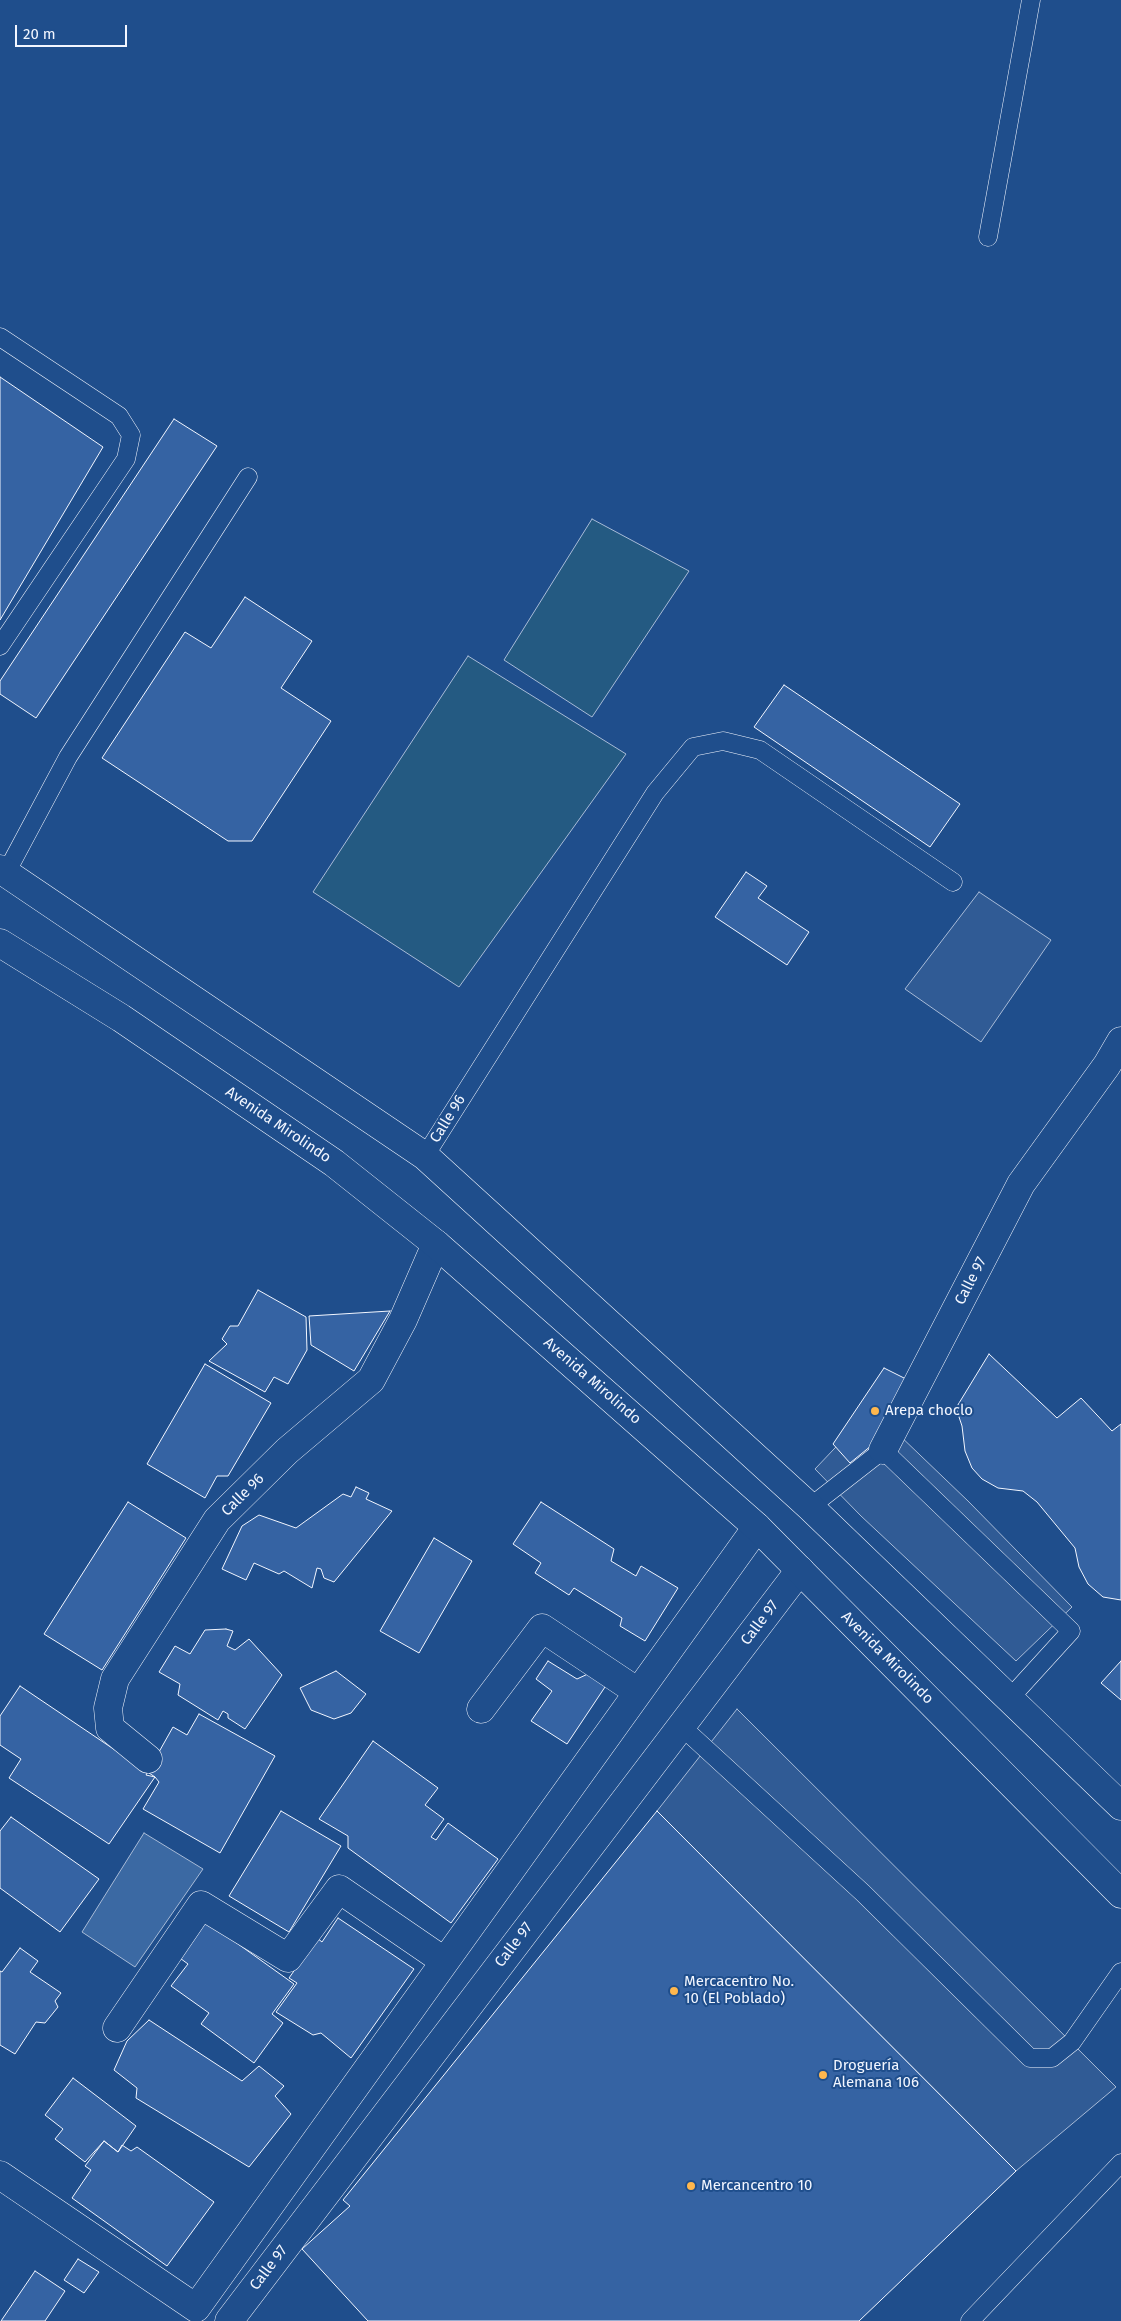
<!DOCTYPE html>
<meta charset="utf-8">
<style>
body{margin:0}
#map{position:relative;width:1121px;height:2321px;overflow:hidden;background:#1f4e8c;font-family:"Fira Sans",sans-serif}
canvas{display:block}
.scale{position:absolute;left:15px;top:25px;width:112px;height:22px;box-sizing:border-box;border:2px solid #f2f6ff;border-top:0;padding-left:6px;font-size:15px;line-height:18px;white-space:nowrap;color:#f2f6ff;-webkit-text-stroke:4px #1f4e8c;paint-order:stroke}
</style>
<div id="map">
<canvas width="1121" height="2321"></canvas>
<div class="scale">20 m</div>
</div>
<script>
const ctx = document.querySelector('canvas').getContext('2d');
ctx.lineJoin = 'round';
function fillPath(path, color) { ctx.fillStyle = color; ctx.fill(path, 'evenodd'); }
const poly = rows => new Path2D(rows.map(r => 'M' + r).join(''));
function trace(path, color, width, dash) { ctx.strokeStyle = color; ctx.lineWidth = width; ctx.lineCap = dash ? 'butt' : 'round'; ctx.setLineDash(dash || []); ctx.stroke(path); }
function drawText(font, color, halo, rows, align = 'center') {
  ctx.font = font + ' "Fira Sans",sans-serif'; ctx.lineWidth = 4; ctx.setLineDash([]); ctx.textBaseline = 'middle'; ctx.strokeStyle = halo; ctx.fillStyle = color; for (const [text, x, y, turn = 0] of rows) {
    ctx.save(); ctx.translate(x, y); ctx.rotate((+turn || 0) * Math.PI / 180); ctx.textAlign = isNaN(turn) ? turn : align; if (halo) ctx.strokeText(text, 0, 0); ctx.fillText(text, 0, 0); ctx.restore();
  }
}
const green = poly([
 [592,519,689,571,592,717,504,660,592,519],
 [468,656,626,754,459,987,313,892,468,656]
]);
const parking = poly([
 [979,892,1051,940,981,1042,905,989,979,892],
 [872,1409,968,1501,1072,1607,1016,1661,861,1516,815,1469,872,1409],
 [737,1709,1116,2087,1016,2171,657,1811,737,1709]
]);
const water = poly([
 [144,1833,203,1869,135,1967,82,1932,144,1833]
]);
const building = poly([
 [0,377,103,447,0,620,0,377],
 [174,419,217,446,36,718,0,694,0,681,174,419],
 [245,597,312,641,281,688,331,721,252,841,228,841,102,758,185,632,211,648,245,597],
 [784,685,960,804,930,847,754,727,784,685],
 [746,872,767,886,758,898,809,932,787,965,715,917,746,872],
 [258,1290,306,1317,307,1350,288,1384,274,1377,265,1392,209,1361,227,1344,222,1339,230,1326,238,1326,258,1290],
 [390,1311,354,1371,311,1345,309,1316,390,1311],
 [989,1354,1057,1418,1081,1398,1112,1431,1121,1424,1121,1600,1103,1597,1088,1584,1079,1567,1075,1548,1037,1502,1023,1491,998,1488,982,1479,972,1468,965,1451,962,1426,956,1408,989,1354],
 [205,1364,271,1403,228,1476,217,1476,205,1498,147,1464,205,1364],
 [884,1368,910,1381,877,1441,850,1463,833,1444,884,1368],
 [356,1487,369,1493,366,1499,392,1511,334,1582,324,1578,321,1569,317,1568,312,1588,284,1571,279,1574,254,1563,246,1580,222,1569,242,1526,259,1515,296,1528,343,1494,351,1497,356,1487],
 [128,1502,186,1538,102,1670,44,1634,128,1502],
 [541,1502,614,1549,611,1561,636,1576,641,1566,678,1588,645,1641,620,1626,622,1618,574,1588,569,1595,535,1573,541,1563,513,1544,541,1502],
 [434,1538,472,1561,419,1653,380,1631,434,1538],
 [226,1629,233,1631,227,1646,235,1650,249,1639,282,1675,245,1729,228,1718,228,1714,223,1711,218,1720,178,1695,180,1684,159,1672,175,1646,190,1654,205,1630,226,1629],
 [548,1661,577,1679,590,1673,607,1684,567,1744,531,1721,552,1691,536,1679,548,1661],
 [1121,1661,1121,1700,1101,1683,1121,1661],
 [336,1671,366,1694,351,1713,334,1719,311,1710,300,1688,336,1671],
 [20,1686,155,1777,109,1844,9,1778,21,1759,0,1745,0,1716,20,1686],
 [199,1714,275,1756,220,1853,143,1809,159,1782,155,1777,146,1775,173,1727,187,1735,199,1714],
 [373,1741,438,1788,425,1805,444,1819,431,1837,436,1840,448,1823,498,1859,451,1923,348,1848,348,1836,319,1819,373,1741],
 [281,1811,341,1846,289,1932,229,1896,281,1811],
 [657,1811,1016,2171,859,2321,368,2321,302,2249,350,2206,343,2200,657,1811],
 [11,1817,99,1879,60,1932,0,1888,0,1831,11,1817],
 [338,1918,414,1969,351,2058,321,2033,313,2035,276,2012,297,1983,289,1978,317,1938,322,1942,338,1918],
 [206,1921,294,1984,272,2014,283,2023,254,2063,201,2024,209,2013,171,1986,188,1964,173,1953,206,1921],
 [20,1948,38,1961,30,1972,61,1993,55,2001,58,2007,45,2023,36,2022,15,2054,0,2045,0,1971,2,1972,20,1948],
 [149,2020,242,2081,259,2066,284,2086,275,2096,291,2114,249,2167,136,2098,137,2088,114,2070,127,2041,149,2020],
 [73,2078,136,2126,118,2152,104,2141,85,2162,55,2139,63,2129,45,2115,73,2078],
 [104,2141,118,2152,122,2145,131,2151,137,2147,214,2202,167,2266,72,2198,91,2170,85,2166,104,2141],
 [78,2259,99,2272,84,2293,64,2280,78,2259],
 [35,2271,65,2291,45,2321,1,2321,35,2271]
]);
const service = poly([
 [988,237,1031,0],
 [0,337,119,416,131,435,126,459,0,646],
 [6,873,68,757,248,477],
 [425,1156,655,793,693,747,723,741,760,750,953,882],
 [810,1507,883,1450,1071,1631,1010,1698],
 [681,1726,863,1893,1030,2058,1052,2058,1072,2042,1121,1972],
 [970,2321,1121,2163]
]);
const minor = poly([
 [883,1450,1021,1184,1107,1065,1121,1041],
 [481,1709,542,1628,638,1692],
 [148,1759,110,1728,108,1708,115,1679,217,1520,287,1451,371,1380,403,1320,436,1244],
 [117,2028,201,1905,288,1958,339,1889,444,1961],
 [0,2175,196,2308,757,1527],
 [229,2321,800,1570]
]);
const primary = poly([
 [0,869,425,1156,810,1507,1121,1806],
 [0,943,121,1018,334,1163,436,1244,757,1527,1121,1894]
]);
const markers = [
 [875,1411,5,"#ffb74d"],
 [674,1991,5,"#ffb74d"],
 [823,2075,5,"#ffb74d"],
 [691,2186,5,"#ffb74d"]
];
const streetNames = [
 ["Calle 96",448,1119,-58],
 ["Avenida Mirolindo",278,1125,34],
 ["Calle 97",971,1281,-63],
 ["Avenida Mirolindo",592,1381,41],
 ["Calle 96",243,1495,-45],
 ["Calle 97",760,1623,-53],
 ["Avenida Mirolindo",887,1658,45],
 ["Calle 97",514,1945,-53],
 ["Calle 97",269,2268,-53]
];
const poiNames = [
 ["Arepa choclo",885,1411],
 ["Mercacentro No.",684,1982],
 ["10 (El Poblado)",684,1999],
 ["Droguería",833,2066],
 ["Alemana 106",833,2083],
 ["Mercancentro 10",701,2186]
];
fillPath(green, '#245a82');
trace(green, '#a8bbd7', 1);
fillPath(parking, '#305b95');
trace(parking, '#a8bbd7', 1);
fillPath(water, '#3b69a3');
trace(water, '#a8bbd7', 1);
fillPath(building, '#3563a3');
trace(building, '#f2f6ff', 1);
trace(service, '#f2f6ff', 19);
trace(minor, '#f2f6ff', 29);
trace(primary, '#f2f6ff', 29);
trace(service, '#1f4e8c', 18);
trace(minor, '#1f4e8c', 28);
trace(primary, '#1f4e8c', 28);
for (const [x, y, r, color] of markers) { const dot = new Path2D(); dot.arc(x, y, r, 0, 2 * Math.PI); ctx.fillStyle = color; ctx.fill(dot); trace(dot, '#1f4e8c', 2); }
drawText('15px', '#f2f6ff', '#1f4e8c', streetNames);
drawText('15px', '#f2f6ff', '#1f4e8c', poiNames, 'left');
</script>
